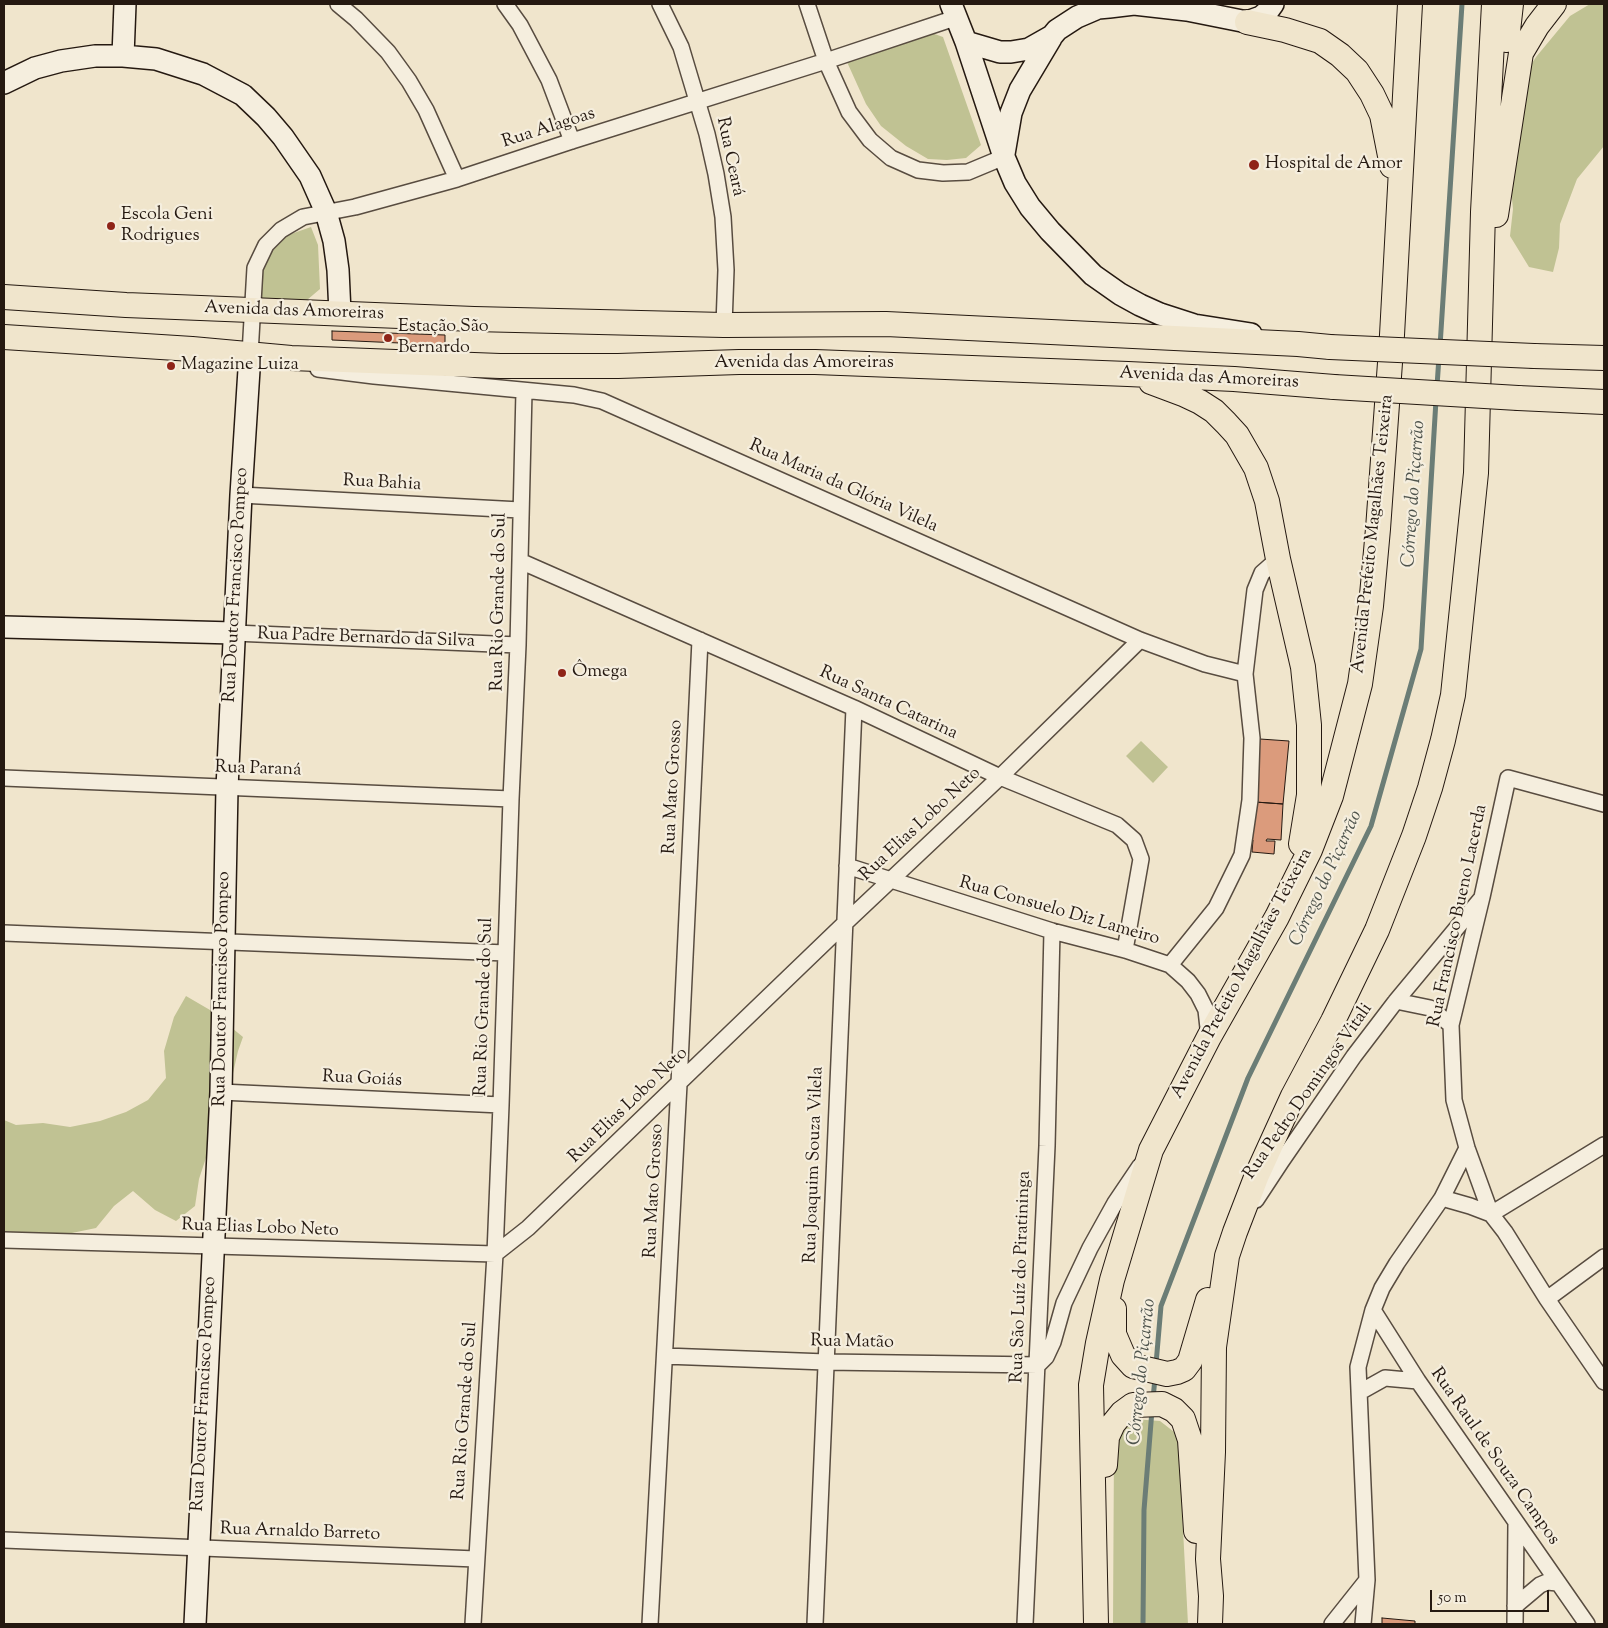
<!DOCTYPE html>
<meta charset="utf-8">
<style>
body{margin:0}
#map{position:relative;width:1608px;height:1628px;overflow:hidden;background:#f0e5cc;font-family:"Sorts Mill Goudy",serif}
canvas{display:block}
.frame{position:absolute;inset:0;border:5px solid #251911;pointer-events:none}
.scale{position:absolute;left:1430px;top:1590px;width:119px;height:22px;box-sizing:border-box;border:2px solid #251911;border-top:0;padding-left:6px;font-size:15px;line-height:18px;white-space:nowrap;color:#251911;-webkit-text-stroke:4px #f5eede;paint-order:stroke}
</style>
<div id="map">
<canvas width="1608" height="1628"></canvas>
<div class="frame"></div>
<div class="scale">50 m</div>
</div>
<script>
const ctx = document.querySelector('canvas').getContext('2d');
ctx.lineJoin = 'round';
function fillPath(path, color) { ctx.fillStyle = color; ctx.fill(path, 'evenodd'); }
const poly = rows => new Path2D(rows.map(r => 'M' + r).join(''));
function trace(path, color, width, dash) { ctx.strokeStyle = color; ctx.lineWidth = width; ctx.lineCap = dash ? 'butt' : 'round'; ctx.setLineDash(dash || []); ctx.stroke(path); }
function drawText(font, color, halo, rows, align = 'center') {
  ctx.font = font + ' "Sorts Mill Goudy",serif'; ctx.lineWidth = 4.5; ctx.setLineDash([]); ctx.textBaseline = 'middle'; ctx.strokeStyle = halo; ctx.fillStyle = color; for (const [text, x, y, turn = 0] of rows) {
    ctx.save(); ctx.translate(x, y); ctx.rotate((+turn || 0) * Math.PI / 180); ctx.textAlign = isNaN(turn) ? turn : align; if (halo) ctx.strokeText(text, 0, 0); ctx.fillText(text, 0, 0); ctx.restore();
  }
}
const green = poly([
 [1590,4,1604,4,1604,146,1577,179,1560,224,1559,248,1553,272,1529,267,1510,236,1513,209,1503,108,1536,57,1570,16],
 [929,32,943,37,981,145,966,158,947,160,928,159,906,146,881,126,866,104,847,62],
 [311,227,318,245,320,289,307,300,262,298,262,268,270,250,288,235],
 [1141,741,1168,767,1153,783,1126,756],
 [186,996,210,1010,243,1037,238,1051,231,1082,199,1179,195,1206,176,1221,155,1210,133,1191,114,1206,96,1228,67,1234,36,1234,4,1243,4,1120,16,1125,43,1123,70,1127,100,1121,126,1112,148,1100,166,1078,164,1051,174,1017],
 [1133,1419,1160,1421,1178,1435,1188,1624,1113,1624,1114,1445]
]);
const stream = poly([
 [1440,346,1462,4],
 [1437,386,1439,357],
 [1156,1364,1161,1306,1248,1078,1371,826,1421,649,1436,400],
 [1153,1399,1155,1378],
 [1143,1624,1144,1510,1152,1410]
]);
const building = poly([
 [332,331,445,335,445,345,332,340,332,331],
 [1260,739,1289,741,1283,804,1255,802,1260,739],
 [1255,802,1283,804,1281,840,1267,839,1266,841,1275,841,1274,854,1252,852,1253,840,1247,839,1255,802],
 [1382,1618,1415,1621,1415,1624,1382,1624,1382,1618]
]);
const street = poly([
 [338,4,356,19,388,52,409,81,426,110,457,179],
 [505,4,520,25,549,80,572,141],
 [660,4,681,47,707,134,716,174,723,217,726,270,724,325],
 [807,4,826,61,849,112,870,140,891,158,918,170,943,173,968,172,1004,157],
 [250,354,255,268,266,245,281,230,303,217,355,207,457,179,572,141,826,61,955,18],
 [318,369,374,376,574,395,602,401,1140,640,1205,664,1245,674],
 [241,495,520,510],
 [520,561,854,708,1000,777,1117,825,1134,840,1141,859,1125,950],
 [234,633,518,645],
 [4,778,511,799],
 [1604,804,1508,778,1482,897,1451,1025,1454,1100,1467,1148,1491,1214,1505,1232,1547,1299,1604,1382],
 [847,866,1052,931,1125,950,1170,965,1216,908,1242,855,1250,800,1252,738,1245,674,1255,590,1262,573,1278,559],
 [4,933,506,953],
 [1170,965,1188,981,1198,994,1206,1010,1209,1037],
 [1396,1001,1430,1008,1451,1025],
 [221,1092,501,1105],
 [1442,1198,1470,1206,1491,1214,1604,1145],
 [1256,1200,1281,1162,1354,1056,1396,1001,1480,900],
 [4,1240,495,1254,528,1228,844,924,1000,777,1140,640],
 [1547,1299,1604,1257],
 [1373,1310,1418,1381,1587,1624],
 [665,1356,826,1362,1038,1365],
 [1038,1365,1046,1357,1053,1342,1064,1303,1090,1248,1115,1203,1140,1166],
 [1360,1392,1385,1378,1418,1381],
 [4,1540,476,1559],
 [1515,1606,1540,1585,1547,1582,1558,1583],
 [473,1624,495,1254,501,1105,511,799,518,645,524,391],
 [650,1624,679,1084,700,640],
 [815,1624,854,708],
 [1025,1624,1047,1146,1052,931],
 [1332,1624,1367,1580],
 [1363,1624,1367,1580,1358,1367,1373,1310,1382,1288,1397,1263,1442,1198,1467,1148],
 [1515,1624,1516,1524]
]);
const secondary = poly([
 [951,4,966,42,1004,157,1015,183,1030,207,1050,231,1093,275,1120,294,1140,305,1160,314,1194,325,1251,334],
 [966,42,1000,52,1011,52,1029,49,1052,36,1057,30,1077,17,1098,8,1109,7,1134,4,1187,10,1247,22,1261,17,1268,11,1273,4],
 [123,56,125,4],
 [4,83,35,68,61,61,95,56,123,56,156,59,203,74,243,95,266,117,283,137,310,176,326,212,334,241,338,270,340,313],
 [1004,154,1011,113,1020,90,1051,38],
 [4,627,234,633],
 [195,1624,221,1092,227,788,241,495,250,354]
]);
const primary = poly([
 [1247,22,1285,30,1320,41,1340,55,1357,71,1372,94,1382,115,1392,166],
 [1507,40,1511,4],
 [1496,215,1521,53,1537,26,1554,4],
 [4,297,126,305,474,319,724,325,886,324,1298,344,1330,347],
 [4,337,192,349,291,358,500,366,618,366,739,362,815,362,1128,374,1234,379,1334,387],
 [1534,356,1604,358],
 [1151,382,1183,394,1200,402,1214,411,1226,423,1237,435,1256,468,1267,501,1278,559,1303,667,1309,725,1309,795,1301,844],
 [1518,398,1604,402],
 [1114,1309,1114,1334,1123,1355,1133,1366,1167,1374,1177,1372,1184,1369,1190,1361,1208,1300],
 [1105,1465,1107,1437,1113,1424,1122,1413,1133,1405,1162,1404,1174,1410,1183,1419,1190,1440,1196,1531],
 [1096,1624,1091,1385,1098,1343,1112,1280,1151,1150,1209,1037,1277,917,1310,850,1331,796,1360,684,1371,606,1378,529,1392,335,1410,4],
 [1210,1624,1211,1596,1208,1559,1213,1452,1214,1347,1227,1256,1235,1232,1257,1175,1293,1096,1333,1021,1377,930,1414,836,1430,788,1443,740,1453,695,1476,473,1483,212,1494,4]
]);
const primaryBridge = poly([
 [1330,347,1534,356],
 [1334,387,1518,398]
]);
const markers = [
 [1254,165,6,"#8f2418"],
 [111,226,5,"#8f2418"],
 [388,338,5,"#8f2418"],
 [171,366,5,"#8f2418"],
 [562,673,5,"#8f2418"]
];
const streetNames = [
 ["Rua Alagoas",549,129,-18],
 ["Rua Ceará",729,157,78],
 ["Avenida das Amoreiras",294,312,2],
 ["Avenida das Amoreiras",804,364],
 ["Avenida das Amoreiras",1209,379,3],
 ["Rua Bahia",382,484,3],
 ["Rua Maria da Glória Vilela",843,487,24],
 ["Avenida Prefeito Magalhães Teixeira",1374,534,-84],
 ["Rua Doutor Francisco Pompeo",237,585,-87],
 ["Rua Rio Grande do Sul",500,602,-89],
 ["Rua Padre Bernardo da Silva",366,639,2],
 ["Rua Santa Catarina",888,704,25],
 ["Rua Paraná",258,770,2],
 ["Rua Mato Grosso",674,787,-87],
 ["Rua Elias Lobo Neto",921,825,-43],
 ["Rua Consuelo Diz Lameiro",1059,912,16],
 ["Rua Francisco Bueno Lacerda",1459,916,-78],
 ["Avenida Prefeito Magalhães Teixeira",1243,974,-62],
 ["Rua Doutor Francisco Pompeo",223,989,-89],
 ["Rua Rio Grande do Sul",485,1007,-88],
 ["Rua Goiás",362,1080,3],
 ["Rua Pedro Domingos Vitali",1309,1092,-55],
 ["Rua Elias Lobo Neto",629,1106,-44],
 ["Rua Joaquim Souza Vilela",815,1165,-88],
 ["Rua Mato Grosso",655,1191,-87],
 ["Rua Elias Lobo Neto",260,1229,2],
 ["Rua São Luíz do Piratininga",1022,1277,-88],
 ["Rua Matão",852,1343,1],
 ["Rua Doutor Francisco Pompeo",205,1394,-87],
 ["Rua Rio Grande do Sul",466,1411,-86],
 ["Rua Raul de Souza Campos",1494,1457,55],
 ["Rua Arnaldo Barreto",300,1533,2]
];
const poiNames = [
 ["Hospital de Amor",1265,165],
 ["Escola Geni",121,216],
 ["Rodrigues",121,237],
 ["Estação São",398,328],
 ["Bernardo",398,349],
 ["Magazine Luiza",181,366],
 ["Ômega",572,673]
];
const waterNames = [
 ["Córrego do Piçarrão",1415,494,-86],
 ["Córrego do Piçarrão",1327,879,-65],
 ["Córrego do Piçarrão",1143,1372,-84]
];
fillPath(green, '#c0c293');
trace(stream, '#6b7d76', 5);
fillPath(building, '#db9b7c');
trace(building, '#251911', 1);
trace(street, '#584c40', 18);
trace(secondary, '#251911', 24);
trace(primary, '#251911', 26);
trace(street, '#f5eede', 15);
trace(secondary, '#f5eede', 21);
trace(primary, '#f0e5cc', 24);
trace(primaryBridge, '#251911', 26, []);
trace(primaryBridge, '#f0e5cc', 24);
for (const [x, y, r, color] of markers) { const dot = new Path2D(); dot.arc(x, y, r, 0, 2 * Math.PI); ctx.fillStyle = color; ctx.fill(dot); trace(dot, '#f5eede', 2); }
drawText('18px', '#251911', '#f5eede', streetNames);
drawText('18px', '#251911', '#f5eede', poiNames, 'left');
drawText('italic 19px', '#4e534c', '#f5eede', waterNames);
</script>
